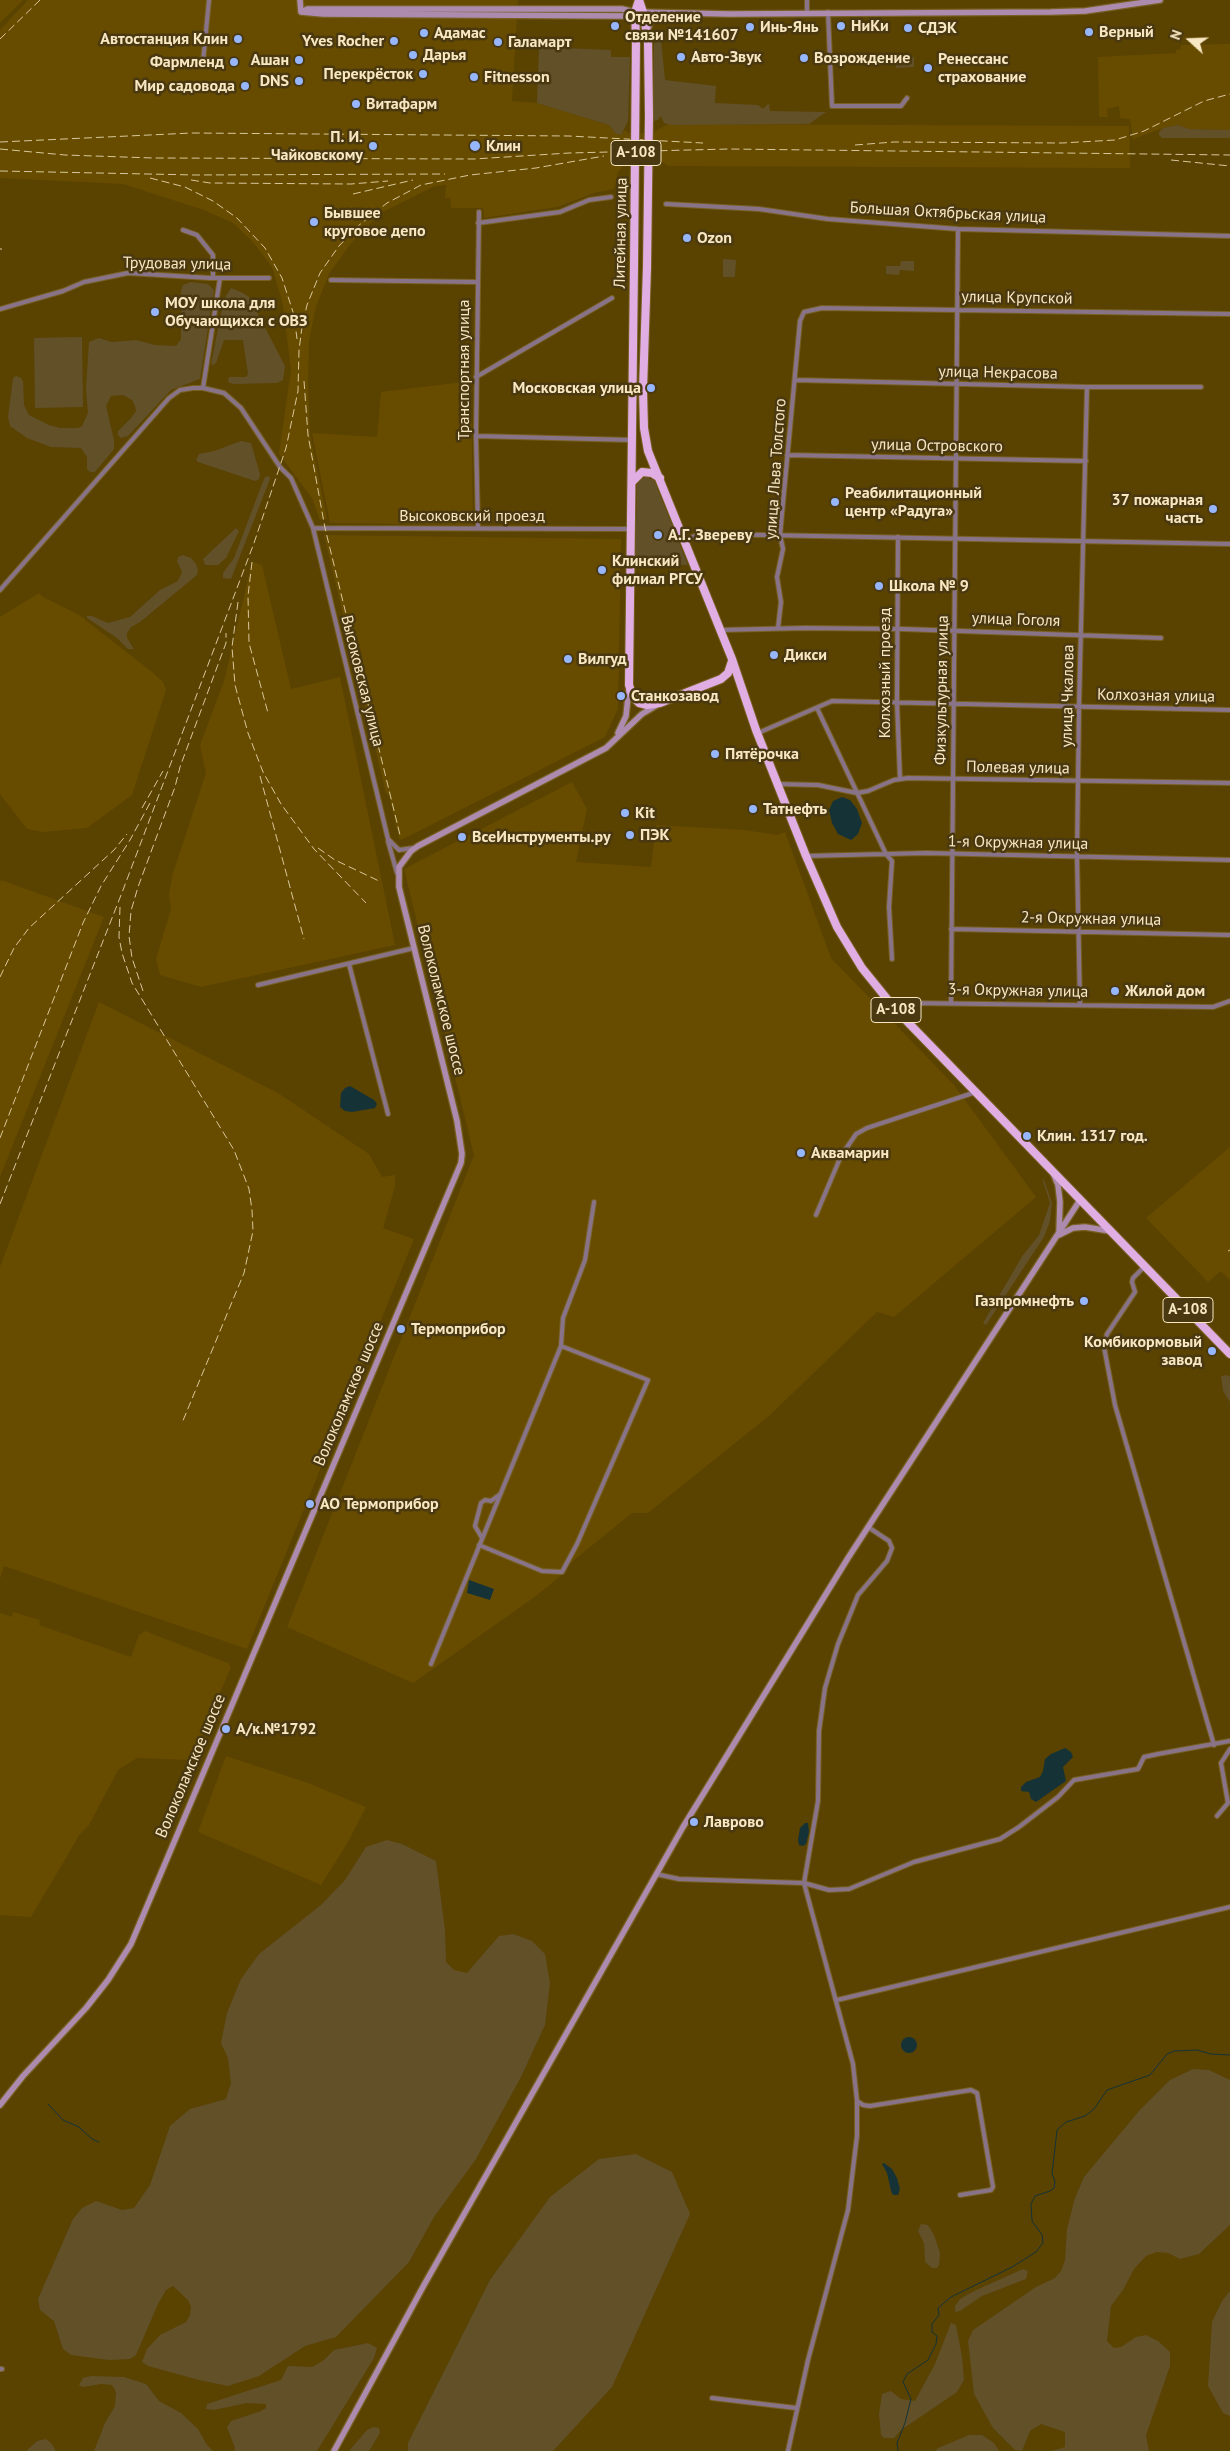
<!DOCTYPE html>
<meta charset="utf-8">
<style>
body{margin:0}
#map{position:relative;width:1230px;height:2451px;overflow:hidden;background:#5a4200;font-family:"PT Sans",sans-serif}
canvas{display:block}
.north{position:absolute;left:1165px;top:15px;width:50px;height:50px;-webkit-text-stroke:4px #4a3910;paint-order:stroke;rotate:290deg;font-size:14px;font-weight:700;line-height:20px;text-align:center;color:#f8e7c3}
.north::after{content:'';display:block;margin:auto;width:18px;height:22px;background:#f8e7c3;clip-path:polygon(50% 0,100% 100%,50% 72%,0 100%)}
</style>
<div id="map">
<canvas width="1230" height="2451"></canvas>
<div class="north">N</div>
</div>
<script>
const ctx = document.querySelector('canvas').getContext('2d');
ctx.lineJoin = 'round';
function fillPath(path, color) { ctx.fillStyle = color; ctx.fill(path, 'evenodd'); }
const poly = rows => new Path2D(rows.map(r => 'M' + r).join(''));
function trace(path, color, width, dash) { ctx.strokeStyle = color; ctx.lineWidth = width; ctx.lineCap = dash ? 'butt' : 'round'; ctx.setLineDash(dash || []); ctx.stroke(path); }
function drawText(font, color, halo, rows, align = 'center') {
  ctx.font = font + ' "PT Sans",sans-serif'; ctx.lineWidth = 5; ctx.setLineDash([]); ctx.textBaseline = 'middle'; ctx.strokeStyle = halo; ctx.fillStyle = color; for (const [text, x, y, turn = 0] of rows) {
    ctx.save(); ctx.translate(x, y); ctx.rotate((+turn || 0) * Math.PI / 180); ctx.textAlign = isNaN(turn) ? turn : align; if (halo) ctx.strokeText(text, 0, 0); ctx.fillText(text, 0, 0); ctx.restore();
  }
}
const built = poly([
 [0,0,23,0,0,23],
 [28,0,518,0,512,101,537,103,609,125,615,133,621,135,625,130,628,133,652,133,668,124,1129,126,1130,168,668,166,662,162,624,164,618,172,614,189,594,193,557,207,484,218,483,208,451,208,450,198,445,198,446,185,435,186,381,213,351,243,329,274,316,306,309,341,308,382,310,435,327,519,320,520,312,498,279,454,291,370,283,305,272,267,252,241,233,223,204,210,123,184,0,178,0,30],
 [1230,44,1230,130,1189,129,1178,125,1163,128,1133,139,1130,119,1120,118,1119,106,1107,109,1108,117,1099,117,1098,57,1176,53,1176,50,1181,49,1181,45],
 [471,381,473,525,330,523,312,433,377,437,381,392],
 [324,535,621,539,618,709,605,737,401,840,399,838,389,795,386,793],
 [252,562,262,565,291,689,340,677,395,945,201,987,160,975,156,959,171,909,169,894,173,873,206,773,200,745,224,681],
 [39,593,43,597,79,615,152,672,163,682,166,690,132,795,87,828,42,832,27,829,0,794,0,617],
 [572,782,587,809,576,862,651,867,656,825,744,830,777,835,785,832,831,958,954,1085,1036,1197,894,1317,877,1312,770,1415,648,1513,632,1513,568,1565,564,1573,536,1596,413,1683,287,1627,474,1155,404,869],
 [1,880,104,917,0,1177,0,883],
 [99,1002,278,1093,369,1154,382,1177,395,1175,395,1186,383,1228,414,1239,247,1649,4,1566,0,1579,0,1267],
 [1230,1147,1230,1280,1221,1271,1208,1282,1146,1218],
 [13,1612,40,1620,39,1625,131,1657,139,1635,145,1631,228,1663,231,1667,194,1754,188,1756,189,1760,137,1758,118,1770,89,1825,80,1834,31,1917,0,1915,0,1613,12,1617],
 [226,1756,308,1783,366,1807,348,1842,321,1885,198,1832]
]);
const green = poly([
 [659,38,661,39,665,80,716,86,715,103,758,105,763,109,769,103,770,111,826,112,809,124,671,125,664,123,661,116,658,120,653,121,654,44],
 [539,47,611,50,611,57,630,57,628,121,621,135,615,133,609,125,537,103],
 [896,57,914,57,914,67,896,68],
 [1178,125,1189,129,1230,130,1230,138,1162,138,1159,135,1159,132,1163,128],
 [723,259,736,260,735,277,723,277],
 [901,261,914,261,914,271,900,270,899,275,886,274,886,266,900,266],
 [191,282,208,284,214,290,200,379,171,390,128,436,121,438,118,435,118,431,131,418,136,411,135,406,132,400,123,395,111,396,106,406,114,440,114,449,95,472,90,472,87,469,87,457,81,448,51,447,27,438,10,426,8,417,13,378,16,376,21,378,23,382,24,405,29,415,49,425,60,428,78,428,82,426,88,413,86,388,89,342,99,338,112,342,136,340,155,345,176,346,181,339,181,291,183,285],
 [231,288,243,293,249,297,285,366,283,380,277,383,233,384,228,382,229,377,246,377,248,374,243,340,224,340,216,363,213,365,211,364,224,299],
 [82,337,83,407,35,408,34,338],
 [241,441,251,443,260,474,259,479,255,481,198,462,196,460,199,454,214,451],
 [269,476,270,479,231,579,223,578,223,573,234,558,262,484,265,477],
 [645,477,654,480,688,565,635,564,637,485,640,480],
 [236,528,239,531,226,558,218,565,205,565,203,559],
 [183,555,191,558,196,564,198,570,197,575,140,622,131,627,127,633,127,638,134,649,128,649,117,638,87,618,87,616,92,616,108,623,130,617,160,590,178,581,182,572,177,561,178,557],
 [1042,1178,1044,1180,1052,1203,1050,1221,1044,1237,986,1325,983,1323,1023,1255,1039,1235,1050,1203],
 [1227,1375,1230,1377,1230,1402,1223,1391,1221,1376],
 [387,1840,402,1844,436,1861,445,1930,446,1962,454,1970,467,1973,499,1936,513,1934,532,1941,545,1954,550,1983,545,2025,521,2077,476,2159,434,2217,409,2262,336,2337,305,2346,259,2376,228,2386,199,2380,148,2366,142,2362,147,2349,160,2335,186,2322,190,2315,191,2307,188,2300,173,2286,166,2290,158,2304,136,2355,130,2359,109,2360,71,2355,63,2349,54,2321,40,2310,38,2299,73,2219,82,2208,96,2201,122,2210,134,2208,150,2185,170,2126,190,2109,226,2099,231,2083,228,2058,221,2043,227,2013,241,1979,259,1954,321,1905,345,1880,366,1847],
 [1193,2069,1209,2070,1230,2080,1230,2225,1199,2254,1180,2259,1168,2253,1157,2252,1146,2256,1134,2269,1123,2290,1111,2306,1107,2341,1114,2348,1121,2347,1136,2337,1146,2335,1158,2341,1170,2352,1170,2366,1146,2435,1149,2451,1051,2451,1065,2447,1065,2432,1041,2424,1030,2431,1022,2451,1015,2450,993,2428,974,2394,968,2341,973,2330,1036,2287,1055,2278,1061,2271,1065,2260,1067,2229,1075,2198,1084,2177,1139,2111,1170,2080],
 [636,2154,672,2172,690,2214,612,2387,553,2451,408,2451,408,2443,490,2280,550,2197,599,2159],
 [921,2224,928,2225,934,2235,940,2253,939,2265,937,2268,932,2268,925,2262,924,2243,918,2231],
 [1023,2269,1028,2271,1026,2279,982,2296,960,2311,955,2312,955,2306,960,2299,974,2291],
 [1230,2291,1230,2416,1223,2413,1208,2386,1212,2322,1222,2301],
 [951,2323,956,2325,962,2357,964,2380,957,2392,901,2430,894,2438,884,2438,881,2435,879,2414,882,2394,891,2391,901,2399,915,2401,935,2364],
 [368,2343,377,2348,374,2358,317,2451,234,2451,235,2448,227,2427,231,2421,261,2411,266,2408,266,2404,247,2403,214,2410,206,2409,207,2404,281,2380,288,2366,312,2367,324,2360,334,2350],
 [91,2376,124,2377,146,2384,159,2401,181,2413,198,2429,207,2445,213,2451,94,2451,105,2423,115,2406,116,2392,112,2385,101,2384,83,2387,79,2385,83,2378],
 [373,2427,379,2428,380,2433,369,2451,349,2451,367,2430],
 [969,2435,982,2435,994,2443,999,2451,935,2451,938,2448],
 [46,2439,51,2443,56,2451,26,2451,37,2441]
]);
const water = poly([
 [842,797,850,800,857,809,862,823,858,834,851,840,838,834,832,823,829,810,833,801],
 [350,1086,374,1100,377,1104,375,1108,352,1112,345,1111,340,1107,341,1093,345,1088],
 [469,1580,494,1589,490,1600,467,1593],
 [1065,1748,1071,1752,1073,1757,1063,1767,1066,1781,1036,1802,1031,1799,1029,1792,1021,1791,1021,1787,1026,1782,1040,1777,1043,1771,1045,1759,1051,1754],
 [805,1823,808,1823,809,1832,806,1844,803,1846,799,1845,798,1840,800,1828],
 '901 2045a8 8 0 1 1 16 0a8 8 0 1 1-16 0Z',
 [884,2163,892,2169,897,2178,900,2189,898,2195,893,2195,891,2191,887,2173,882,2164]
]);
const stream = poly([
 [48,2104,63,2120,79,2127,92,2139,99,2142],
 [898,2451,897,2443,905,2423,911,2399,903,2382,907,2374,928,2360,936,2344,937,2336,932,2332,932,2324,939,2315,938,2308,951,2297,1012,2267,1036,2252,1043,2243,1042,2235,1032,2221,1031,2204,1035,2196,1050,2191,1054,2188,1055,2181,1052,2174,1057,2130,1066,2122,1085,2116,1094,2109,1107,2090,1150,2075,1167,2054,1174,2051,1197,2050,1211,2054,1230,2055]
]);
const street = poly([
 [807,0,807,12],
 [828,12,832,106,901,106,907,98],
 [203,62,209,0],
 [666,204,759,209,828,219,958,229,1230,236],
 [478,223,560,212,589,200,611,197],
 [183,230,197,235,213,255,213,278],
 [331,280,477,282],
 [0,309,63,291,84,282,128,273,210,278,269,278],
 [476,377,612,298],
 [795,380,1087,387,1201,387],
 [203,388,220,278],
 [476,436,632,440],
 [787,455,1086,461],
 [313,528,631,529],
 [478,528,476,436,479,212],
 [898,537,897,703,900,779],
 [684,541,697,535,713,534,1230,544],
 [0,590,169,398,180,390,193,388,203,388,224,393,241,408,280,467,291,478,313,528,388,839,399,850,413,848],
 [778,628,781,602,777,577,783,549,780,535,800,321,804,312,822,308,1230,314],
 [720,630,805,628,902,629,1161,638],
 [817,708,886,854,892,861,889,907,892,959],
 [758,733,832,701,1230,710],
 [778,784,818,785,857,793,868,791,894,780,908,778,1230,783],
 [388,841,397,873],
 [806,856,926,853,1230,860],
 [951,929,1230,935],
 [349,964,388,1114],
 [258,985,414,948],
 [951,1002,958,229],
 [1080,1005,1077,856,1079,707,1087,387],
 [896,1010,911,1003,1213,1007,1230,1001],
 [816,1215,841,1156,856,1134,867,1128,976,1092],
 [1145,1266,1133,1278,1132,1282,1135,1292,1107,1334,1104,1347,1115,1405,1214,1745],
 [482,1538,475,1526,481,1503,485,1500,491,1501,499,1495],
 [479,1545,542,1571,562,1572,577,1544,648,1380,561,1346,563,1318,585,1260,594,1202],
 [431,1664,561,1346],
 [1217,1816,1228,1803,1221,1763,1230,1749],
 [656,1874,679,1879,804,1883,829,1890,849,1889,914,1862,1000,1839,1019,1827,1058,1797,1074,1780,1138,1769,1144,1757,1158,1754,1230,1741],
 [837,2000,1230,1907],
 [857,2101,863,2105,870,2106,971,2090,977,2093,993,2187,991,2190,960,2195],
 [0,2369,2,2369],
 [712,2398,796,2408],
 [788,2451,808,2360,848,2210,857,2136,857,2101,853,2064,804,1883,818,1801,819,1731,825,1688,838,1644,858,1595,887,1561,892,1548,889,1541,868,1527]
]);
const secondary = poly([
 [300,0,301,12,323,14,626,16,635,12],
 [302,12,307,9,622,9,635,12,729,14,1051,12,1085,11,1160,0],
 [648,29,651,20,658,13],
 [618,733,626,716,629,687],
 [1053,1173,1058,1185,1060,1202,1059,1233],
 [1059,1235,1073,1228,1085,1227,1110,1231],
 [0,2105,23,2076,86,2008,108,1980,131,1944,461,1163,462,1154,457,1121,399,887,399,867,411,851,418,846,606,748,642,714,657,705],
 [334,2451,424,2285,683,1827,848,1558,1080,1200]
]);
const highway = poly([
 [639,0,643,12,648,40,649,116],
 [636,41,635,12,639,0],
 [634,265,629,685,633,697,639,703,647,705,660,703,721,679,728,673,732,661],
 [647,267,643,390,644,428,648,451,732,659,756,730,806,856,837,927,862,968,896,1010,1230,1354],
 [632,482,642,472,652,473,660,478]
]);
const rail = poly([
 [0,39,40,0],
 [0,142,192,133,569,136,703,143],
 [855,145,894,142,1062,143,1115,140,1144,131,1204,101,1230,94],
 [0,149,65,155,153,158,474,159,569,153,729,149,1230,155],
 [1171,160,1230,166],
 [0,171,196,175,445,174],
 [150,178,185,187,213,201,237,218,265,248,282,278,294,315,297,339],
 [191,180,210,183,351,184,388,181],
 [353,194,413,180],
 [0,249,2,249],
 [304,381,308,435,325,528,400,835],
 [252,562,248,596,249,643,268,713],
 [238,602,232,647,235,685,248,733,263,772,281,804,314,849,366,903],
 [260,776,304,939],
 [142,808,163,771],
 [318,848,335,860,379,881],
 [120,907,119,937,122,953,132,983,234,1150,249,1189,252,1210,253,1231,244,1273,182,1423],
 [0,977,14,948,29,928,114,850,127,834],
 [143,991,132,958,129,936,131,911,138,887,175,787,180,767,226,643,226,633],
 [0,1138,83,923,101,886,130,840,150,803],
 [0,1204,123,890,254,543,286,448,298,391,299,350,302,327,307,305,320,273,339,246,358,226,387,203,421,185,470,175,536,168,604,156],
 [1228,1251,1230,1250]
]);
const highwayBridge = poly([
 [634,265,636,41],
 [647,267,649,116]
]);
const markers = [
 [615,26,5,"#96b6fd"],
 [841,26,5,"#96b6fd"],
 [750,27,5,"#96b6fd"],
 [908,28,5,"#96b6fd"],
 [1089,32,5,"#96b6fd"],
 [424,33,5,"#96b6fd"],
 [238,39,5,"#96b6fd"],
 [394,41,5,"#96b6fd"],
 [498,42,5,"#96b6fd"],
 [413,55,5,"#96b6fd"],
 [681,57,5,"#96b6fd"],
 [804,58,5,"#96b6fd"],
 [299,60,5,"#96b6fd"],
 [234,62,5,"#96b6fd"],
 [928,68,5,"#96b6fd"],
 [423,74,5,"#96b6fd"],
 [474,77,5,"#96b6fd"],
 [299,81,5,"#96b6fd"],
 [245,86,5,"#96b6fd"],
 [356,104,5,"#96b6fd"],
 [373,146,5,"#96b6fd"],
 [475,146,6,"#96b6fd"],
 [314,222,5,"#96b6fd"],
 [687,238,5,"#96b6fd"],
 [155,312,5,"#96b6fd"],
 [651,388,5,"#96b6fd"],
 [835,502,5,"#96b6fd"],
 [1213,509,5,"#96b6fd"],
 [658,535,5,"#96b6fd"],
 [602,570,5,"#96b6fd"],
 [879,586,5,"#96b6fd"],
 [774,655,5,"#96b6fd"],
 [568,659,5,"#96b6fd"],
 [621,696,5,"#96b6fd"],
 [715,754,5,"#96b6fd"],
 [753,809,5,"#96b6fd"],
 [625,813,5,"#96b6fd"],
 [630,835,5,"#96b6fd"],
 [462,837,5,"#96b6fd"],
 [1115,991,5,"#96b6fd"],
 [1027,1136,5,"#96b6fd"],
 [801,1153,5,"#96b6fd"],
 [1084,1301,5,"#96b6fd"],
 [401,1329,5,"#96b6fd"],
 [1212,1351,5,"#96b6fd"],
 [310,1504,5,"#96b6fd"],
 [226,1729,5,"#96b6fd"],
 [694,1822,5,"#96b6fd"]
];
const shields = [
 [636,153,50],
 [896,1010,50],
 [1188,1310,50]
];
const shieldNames = [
 ["А-108",636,153],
 ["А-108",896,1010],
 ["А-108",1188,1310]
];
const poiNames = [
 ["Отделение",625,17],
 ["связи №141607",625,35],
 ["НиКи",851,26],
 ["Инь-Янь",760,27],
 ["СДЭК",918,28],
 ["Верный",1099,32],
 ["Адамас",434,33],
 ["Автостанция Клин",228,39,"right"],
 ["Yves Rocher",384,41,"right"],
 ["Галамарт",508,42],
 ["Дарья",423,55],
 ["Авто-Звук",691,57],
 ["Возрождение",814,58],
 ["Ренессанс",938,59],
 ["страхование",938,77],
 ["Ашан",289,60,"right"],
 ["Фармленд",224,62,"right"],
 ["Перекрёсток",413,74,"right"],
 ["Fitnesson",484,77],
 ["DNS",289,81,"right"],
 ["Мир садовода",235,86,"right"],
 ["Витафарм",366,104],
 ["П. И.",363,137,"right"],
 ["Чайковскому",363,155,"right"],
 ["Клин",486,146],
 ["Бывшее",324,213],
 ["круговое депо",324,231],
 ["Ozon",697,238],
 ["МОУ школа для",165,303],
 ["Обучающихся с ОВЗ",165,321],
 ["Московская улица",641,388,"right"],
 ["Реабилитационный",845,493],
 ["центр «Радуга»",845,511],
 ["37 пожарная",1203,500,"right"],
 ["часть",1203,518,"right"],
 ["А.Г. Звереву",668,535],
 ["Клинский",612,561],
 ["филиал РГСУ",612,579],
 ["Школа № 9",889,586],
 ["Дикси",784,655],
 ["Вилгуд",578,659],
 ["Станкозавод",631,696],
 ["Пятёрочка",725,754],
 ["Татнефть",763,809],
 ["Kit",635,813],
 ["ПЭК",640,835],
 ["ВсеИнструменты.ру",472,837],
 ["Жилой дом",1125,991],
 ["Клин. 1317 год.",1037,1136],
 ["Аквамарин",811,1153],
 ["Газпромнефть",1074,1301,"right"],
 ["Термоприбор",411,1329],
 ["Комбикормовый",1202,1342,"right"],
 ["завод",1202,1360,"right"],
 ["АО Термоприбор",320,1504],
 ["А/к.№1792",236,1729],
 ["Лаврово",704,1822]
];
const streetNames = [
 ["Большая Октябрьская улица",948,213,3],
 ["Литейная улица",621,233,-89],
 ["Трудовая улица",177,264,1],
 ["улица Крупской",1017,298,1],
 ["Транспортная улица",464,370,-90],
 ["улица Некрасова",998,373,1],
 ["улица Островского",937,446,1],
 ["улица Льва Толстого",776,469,-86],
 ["Высоковский проезд",472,516],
 ["улица Гоголя",1016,620,2],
 ["Колхозный проезд",885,673,-90],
 ["Высоковская улица",362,681,76],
 ["Физкультурная улица",942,690,-89],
 ["улица Чкалова",1068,696,-89],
 ["Колхозная улица",1156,696,1],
 ["Полевая улица",1018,768,1],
 ["1-я Окружная улица",1018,843,1],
 ["2-я Окружная улица",1091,919,1],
 ["3-я Окружная улица",1018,991,1],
 ["Волоколамское шоссе",441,1000,76],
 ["Волоколамское шоссе",349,1394,-67],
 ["Волоколамское шоссе",191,1766,-67]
];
fillPath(built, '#674c00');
fillPath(green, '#625029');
fillPath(water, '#153337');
trace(stream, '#153337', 1);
trace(street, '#766023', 6);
trace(secondary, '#766023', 8);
trace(highway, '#766023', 10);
trace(street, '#887389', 4);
trace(secondary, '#ad8bae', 5.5);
trace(highway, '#e1aee3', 8);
trace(rail, '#d9c79d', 1, [8, 4]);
trace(highwayBridge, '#766023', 10, []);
trace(highwayBridge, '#e1aee3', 8);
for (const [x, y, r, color] of markers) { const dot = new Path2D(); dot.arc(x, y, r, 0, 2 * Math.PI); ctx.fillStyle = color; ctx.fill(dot); trace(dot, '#4a3910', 2); }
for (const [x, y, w] of shields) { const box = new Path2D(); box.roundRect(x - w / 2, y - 12.5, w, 25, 4); ctx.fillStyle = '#4a3910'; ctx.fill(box); trace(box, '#f8e7c3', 1); }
drawText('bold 15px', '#f8e7c3', null, shieldNames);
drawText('bold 16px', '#f8e7c3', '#4a3910', poiNames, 'left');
drawText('16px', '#f8e7c3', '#4a3910', streetNames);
</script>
